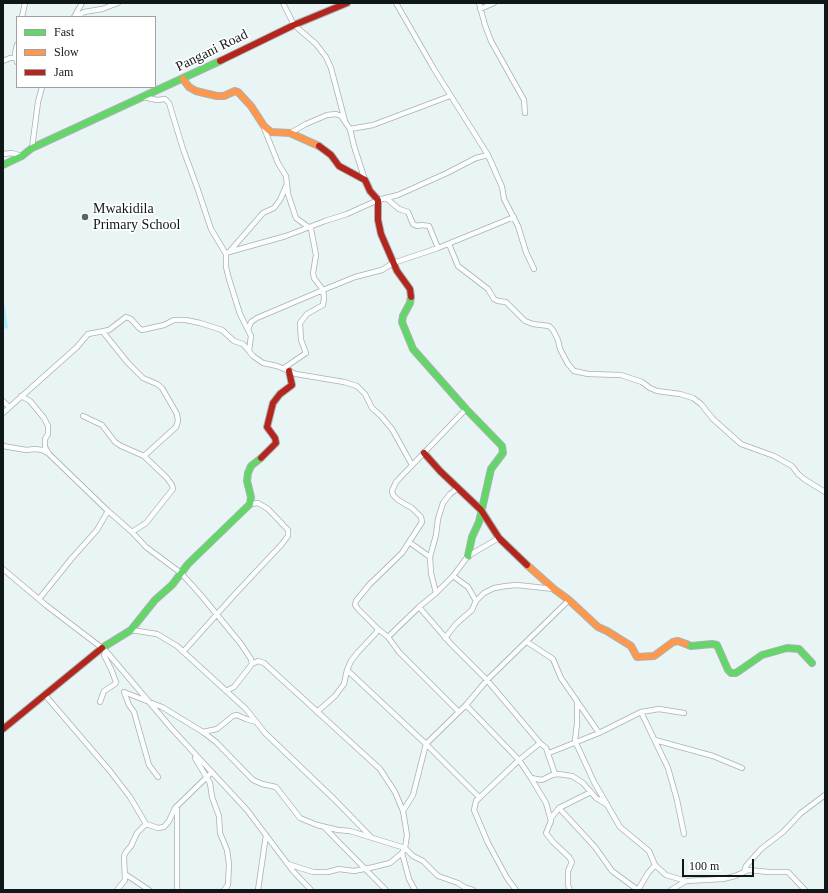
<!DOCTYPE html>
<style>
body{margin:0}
#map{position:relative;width:828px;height:893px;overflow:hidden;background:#e9f4f5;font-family:"Times New Roman",serif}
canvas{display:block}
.frame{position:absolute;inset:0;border:4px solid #0f1718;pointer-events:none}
.legend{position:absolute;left:16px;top:16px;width:140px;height:72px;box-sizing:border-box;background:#fff;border:1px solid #9fa2a3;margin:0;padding:5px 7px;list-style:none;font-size:12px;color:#0f1718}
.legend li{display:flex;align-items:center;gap:8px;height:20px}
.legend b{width:20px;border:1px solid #9fa2a3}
.scale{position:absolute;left:682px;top:859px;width:72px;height:18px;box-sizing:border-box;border:2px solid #0f1718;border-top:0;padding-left:5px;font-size:12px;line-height:14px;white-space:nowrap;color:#0f1718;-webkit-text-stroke:3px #fff;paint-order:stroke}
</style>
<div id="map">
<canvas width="828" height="893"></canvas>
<div class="frame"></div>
<ul class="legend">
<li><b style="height:5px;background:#63d668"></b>Fast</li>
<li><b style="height:5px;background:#ff974d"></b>Slow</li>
<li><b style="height:5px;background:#b3261e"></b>Jam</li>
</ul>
<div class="scale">100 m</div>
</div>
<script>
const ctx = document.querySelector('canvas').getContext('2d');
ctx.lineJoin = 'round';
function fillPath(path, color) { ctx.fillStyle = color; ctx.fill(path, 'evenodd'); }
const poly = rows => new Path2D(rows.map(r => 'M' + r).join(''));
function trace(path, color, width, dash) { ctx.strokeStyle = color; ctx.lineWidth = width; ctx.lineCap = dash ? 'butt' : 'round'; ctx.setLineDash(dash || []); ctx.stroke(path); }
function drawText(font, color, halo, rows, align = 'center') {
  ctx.font = font + ' "Times New Roman",serif'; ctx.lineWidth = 3.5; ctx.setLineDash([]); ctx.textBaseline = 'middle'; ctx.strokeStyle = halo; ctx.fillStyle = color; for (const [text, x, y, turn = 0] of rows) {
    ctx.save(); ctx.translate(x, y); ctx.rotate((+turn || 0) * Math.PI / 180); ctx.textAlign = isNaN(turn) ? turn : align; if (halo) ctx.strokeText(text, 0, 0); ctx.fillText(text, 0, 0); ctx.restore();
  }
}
const green = poly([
 [3,294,8,328,3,329]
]);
const street = poly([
 [283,3,294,25,316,44,326,57,331,68,345,121],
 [396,3,434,69,488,155],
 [479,3,485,25,491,41,524,100,525,113],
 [480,9,494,3],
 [22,17,25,3],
 [74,17,82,3],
 [76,17,84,12,102,9,118,3],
 [17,45,15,54,17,62],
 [3,61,10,58,15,58],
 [143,97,157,100,165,99,169,103,183,149,197,187,211,229,226,254,226,267,229,279,240,314,251,336,249,351,253,356,263,363,277,366,296,374,344,382,357,386,365,394,372,408,381,416,392,429,412,465],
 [350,129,373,125,450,96],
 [290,133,306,124,327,115,336,114,341,116,350,129,354,146,365,180],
 [32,148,38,102,42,87],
 [3,154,12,153,22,156],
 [386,198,399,209,408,212,413,224,417,226,421,225,429,226,438,248],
 [449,244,458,266,488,289,494,299,498,301,506,302,525,321,533,324,549,326,553,330,558,340,560,349,568,364,574,371,588,374,621,375,642,382,650,388,657,391,680,394,693,398,701,404,713,419,741,444,774,456,792,466,798,474,804,479,825,492],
 [230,251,263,213,274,208,280,200,287,184,286,176,278,163,264,128],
 [229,252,286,236,325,221,347,214,378,200,398,195,447,173,476,158,488,155,502,187,504,199,518,226,526,252,534,269],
 [248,330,251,322,257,318,323,290,355,277,382,270,393,263,438,248,514,217],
 [103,332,128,363,143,378,157,384,162,388,177,414,178,421,176,427,144,456],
 [284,368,306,353,301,340,300,323,307,314,323,305,324,298,323,290,314,278,313,273,316,255,311,229,296,218,288,194,287,184],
 [21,396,30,401,44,418,48,426,48,434,45,439,45,447,49,454,108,511,132,532,146,547,181,573,200,594,241,644,251,659,252,664],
 [3,401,9,407],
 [3,413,77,347,88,334,109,330,126,317,131,319,139,328,142,330,164,325,174,320,186,320,200,323,222,330,234,341,243,344,249,351],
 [83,416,102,425,115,442,121,446,144,456,167,478,172,485,173,489,169,494,146,523,132,532],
 [3,446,26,450,35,449,42,450,48,453],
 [409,542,430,557,431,573,436,593],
 [430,557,436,535,438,519,443,503,450,494,458,488],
 [3,569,47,606,106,651,172,729,247,810,293,871,311,890],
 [39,599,72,558,97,530,108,511],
 [476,601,484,593,494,588,506,586,517,585,554,589],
 [419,607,451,644,487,680,540,743,546,748,555,774],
 [378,629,388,637,399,652,459,712],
 [131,630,157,634,177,646,246,709,265,733,334,799,372,838],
 [388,637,419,607,436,593,453,576,468,556,499,538],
 [445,638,456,624,472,610,476,601,468,587,453,576],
 [527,642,553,659,561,678,599,733],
 [183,652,236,593,282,544,288,536,288,530,268,509,258,503,250,504],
 [347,670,426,744,479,797],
 [226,691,234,687,252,664,258,661,264,663,380,769,395,792,403,811,407,835,405,848,402,853,409,879,415,890],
 [124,692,162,707,203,732,216,742,253,780,262,784,276,787,300,818,317,825,338,830,350,831,405,848,413,856,423,861,438,876,458,883,466,888,473,890],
 [124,692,129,705,134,712,149,765,158,777],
 [45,695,110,771,130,797,146,824,158,828,164,827,169,821,175,808,212,772],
 [577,701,577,724,575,740,576,743,594,782,620,827,649,851,655,865,666,875,686,881],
 [100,702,104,691,115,684,116,682,111,669,104,655,106,651],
 [466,705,519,760,531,778,546,803,551,821,546,833,553,842,569,857,572,862,568,871,568,885,570,890],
 [317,712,335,696,344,684,347,670,351,661,358,652,376,633,378,629,358,609,355,605,356,601,369,585,402,553,422,522,421,517,412,508,398,500,393,495,392,491,396,482,466,409],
 [641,712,668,768,677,800,684,834],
 [203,732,217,729,233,716,237,715,246,719,256,722],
 [655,740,713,756,742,768],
 [549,753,599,733,641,712,659,709,684,713],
 [195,758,210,783,212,797,219,816,220,833,227,850,229,864,228,885,224,890],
 [531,778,542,780,552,775,558,774,572,776,583,783,596,798,606,804],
 [559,808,595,847,612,871,638,890],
 [403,811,413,795,426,744,466,705,487,680,569,600],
 [551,818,559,808,591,792],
 [324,827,386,890],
 [288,864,313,872,328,872,339,869,354,871,374,867,390,863,402,853],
 [744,872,748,870,769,872,788,872,805,890],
 [125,874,149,890],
 [117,890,125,880,124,856,126,852,131,846,137,833,146,824],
 [177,890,177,808],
 [258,890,266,835],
 [516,890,507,878,488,843,474,810,476,801,519,760,540,743],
 [638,890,648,873,655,865],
 [671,890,686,881,723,879,735,876,744,872,746,866,761,849,783,832,801,813,825,795]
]);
const fast = poly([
 [3,165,22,156,32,148,220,61],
 [411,297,410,303,403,316,402,322,413,349,466,409,502,446,503,453,491,469,479,522,472,537,468,556],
 [686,644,691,646,712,644,717,645,728,670,731,673,736,673,762,655,787,648,799,649,812,663],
 [102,648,131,630,155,600,172,585,188,564,250,504,251,497,247,481,248,473,251,466,261,458]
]);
const slow = poly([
 [183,79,189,87,196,91,204,93,217,96,224,96,235,91,238,92,251,106,264,126,271,132,290,133,319,146],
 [527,565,554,589,569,600,598,627,607,631,631,646,637,657,654,656,673,642,678,641,686,644]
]);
const jam = poly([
 [220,61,294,25,347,3],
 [319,146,331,155,339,166,365,180,370,191,378,200,378,220,381,234,397,271,410,289,411,297],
 [424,453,440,471,481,510,499,538,527,565],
 [261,458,276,443,275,438,267,427,273,403,280,394,292,385,289,371],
 [3,729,102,648]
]);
const markers = [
 [85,217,4,"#5b6465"]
];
const streetNames = [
 ["Pangani Road",212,51,-26]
];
const poiNames = [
 ["Mwakidila",93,209],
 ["Primary School",93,225]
];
fillPath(green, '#abf1f9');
trace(street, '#a9b1b2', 6);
trace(fast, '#a9b1b2', 8);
trace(slow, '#a9b1b2', 8);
trace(jam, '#a9b1b2', 8);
trace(street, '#fcfdfe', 4.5);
trace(fast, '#63d668', 6);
trace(slow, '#ff974d', 6);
trace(jam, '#b3261e', 6);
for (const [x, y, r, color] of markers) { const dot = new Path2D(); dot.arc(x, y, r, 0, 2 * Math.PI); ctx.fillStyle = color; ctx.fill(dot); trace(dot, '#fff', 1.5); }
drawText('14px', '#0f1718', '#fff', streetNames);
drawText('14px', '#0f1718', '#fff', poiNames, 'left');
</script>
